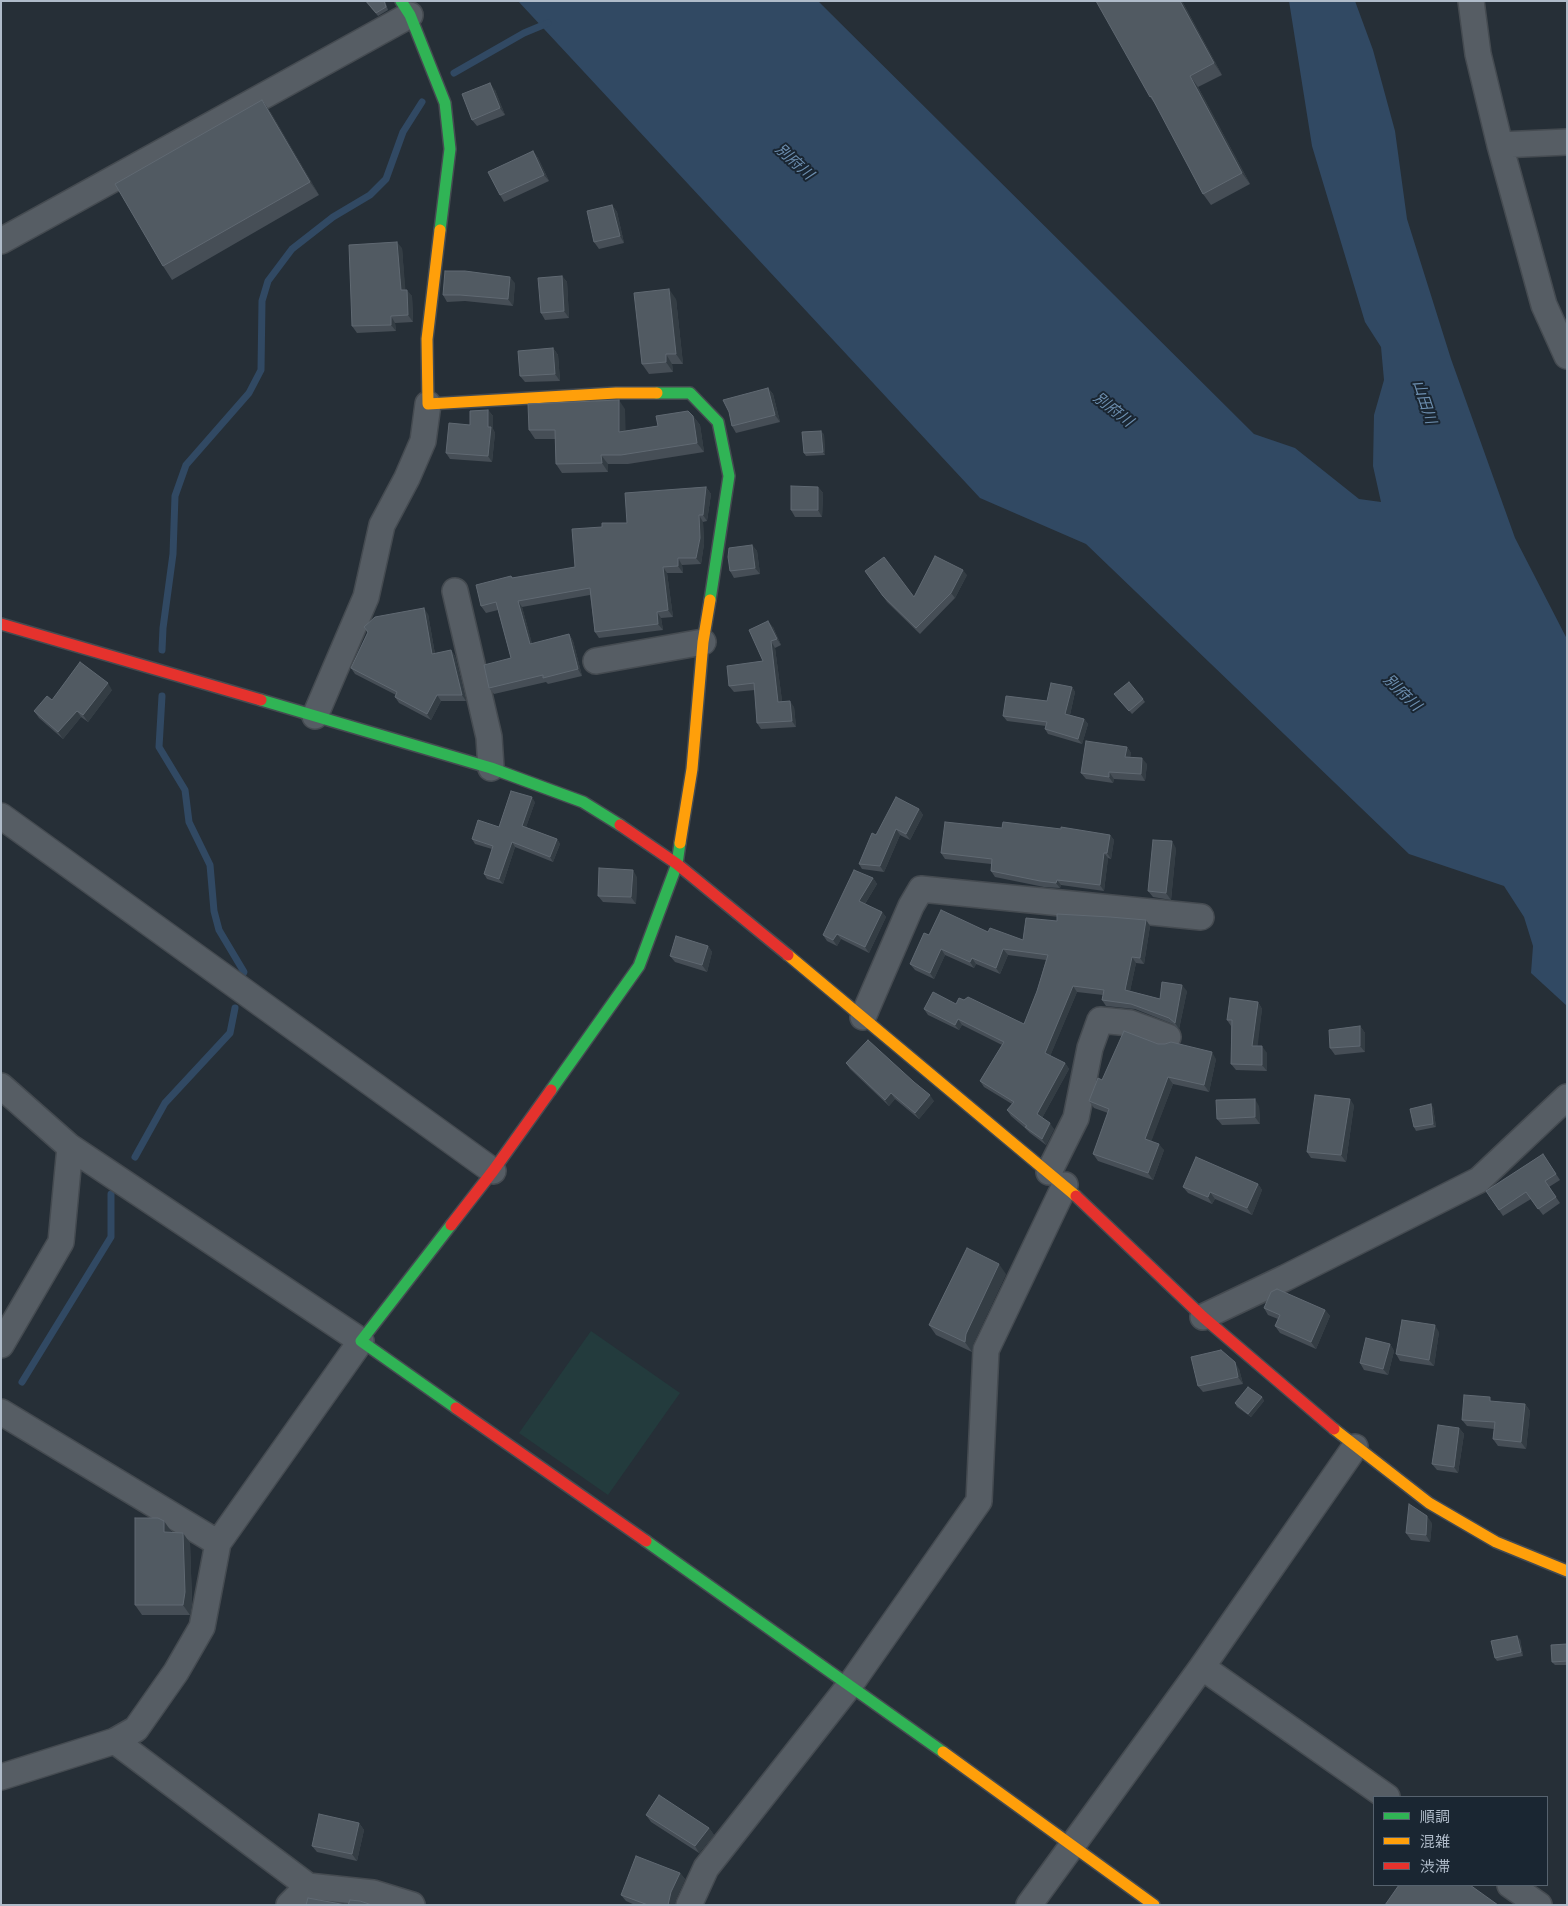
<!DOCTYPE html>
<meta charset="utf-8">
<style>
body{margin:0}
#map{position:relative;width:1568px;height:1906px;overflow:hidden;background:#262f37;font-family:"PT Sans","Noto Sans JP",sans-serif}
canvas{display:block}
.frame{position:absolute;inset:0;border:2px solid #afbbc9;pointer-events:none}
.legend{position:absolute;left:1373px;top:1796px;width:175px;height:90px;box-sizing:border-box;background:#1a2632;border:1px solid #56626e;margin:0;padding:6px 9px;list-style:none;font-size:15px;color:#afbbc9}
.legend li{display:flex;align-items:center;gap:10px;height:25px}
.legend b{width:25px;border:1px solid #56626e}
</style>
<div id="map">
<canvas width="1568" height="1906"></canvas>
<div class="frame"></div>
<ul class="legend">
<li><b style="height:6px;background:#30b455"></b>順調</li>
<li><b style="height:6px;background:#ff9f0a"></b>混雑</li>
<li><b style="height:6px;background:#e5322d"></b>渋滞</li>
</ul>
</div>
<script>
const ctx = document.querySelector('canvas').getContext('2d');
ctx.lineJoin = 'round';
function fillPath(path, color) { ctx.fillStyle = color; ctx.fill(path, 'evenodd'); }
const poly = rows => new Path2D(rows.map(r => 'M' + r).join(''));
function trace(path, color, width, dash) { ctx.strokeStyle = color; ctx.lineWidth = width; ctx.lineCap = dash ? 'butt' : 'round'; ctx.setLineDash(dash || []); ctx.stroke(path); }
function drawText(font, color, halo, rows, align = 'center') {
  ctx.font = font + ' "PT Sans","Noto Sans JP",sans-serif'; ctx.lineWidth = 4; ctx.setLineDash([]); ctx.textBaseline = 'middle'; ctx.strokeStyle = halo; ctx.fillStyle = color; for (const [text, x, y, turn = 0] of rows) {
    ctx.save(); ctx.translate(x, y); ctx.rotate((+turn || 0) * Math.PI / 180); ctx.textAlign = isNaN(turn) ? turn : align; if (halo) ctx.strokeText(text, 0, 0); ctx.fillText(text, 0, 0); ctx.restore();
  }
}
const green = poly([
 [591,1331,680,1393,608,1495,519,1433]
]);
const water = poly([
 [518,1,818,1,1254,434,1295,448,1359,499,1381,502,1373,466,1374,415,1384,380,1381,347,1365,322,1312,146,1289,1,1355,1,1373,50,1395,131,1407,219,1451,359,1515,538,1567,639,1567,1006,1531,973,1533,946,1524,917,1504,886,1409,854,1086,544,980,498]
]);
const stream = poly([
 [454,73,524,33,548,23],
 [162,650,163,628,173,554,175,496,186,465,249,393,261,370,262,301,268,281,292,249,333,217,370,195,386,179,403,132,422,102],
 [162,696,159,747,185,790,189,822,210,865,214,911,219,930,244,972,243,974],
 [135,1157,165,1103,230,1033,235,1008],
 [22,1382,111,1237,111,1194]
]);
const street = poly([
 [1471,1,1478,54,1500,145,1544,305,1567,356],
 [1500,145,1567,142],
 [1,241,410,15],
 [455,591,489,737,491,768],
 [596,661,703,642],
 [315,716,366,597,382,525,407,478,423,441,428,404],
 [1,816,493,1171],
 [863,1017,911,906,921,889,1201,917],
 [1,1086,70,1147,361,1341,218,1543,202,1627,176,1672,136,1729,115,1741,1,1777],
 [1049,1172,1076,1118,1090,1048,1100,1020,1130,1023,1168,1037],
 [1203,1317,1285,1278,1479,1180,1567,1097],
 [1,1345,61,1242,70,1147],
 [1,1412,218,1543],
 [1202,1667,1387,1797],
 [115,1741,308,1886,373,1893,412,1905],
 [1510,1885,1539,1905],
 [289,1905,308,1886],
 [689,1905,706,1868,850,1685,979,1501,986,1350,1065,1185],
 [1029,1905,1202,1667,1355,1447]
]);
const fast = poly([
 [401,1,410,15,445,103,450,149,440,230],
 [657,393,690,393,718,422,729,476,710,600],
 [261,700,491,768,583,802,620,825],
 [551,1090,639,966,677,864,680,843],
 [451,1225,361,1341,456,1408],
 [646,1541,943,1752]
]);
const slow = poly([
 [440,230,427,339,428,404,616,393,657,393],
 [680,843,692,769,703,642,710,600],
 [788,955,1076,1196],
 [1334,1429,1429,1503,1496,1542,1567,1571],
 [943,1752,1154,1905]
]);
const jam = poly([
 [1,624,261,700],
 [620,825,677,864,788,955],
 [1076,1196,1203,1317,1334,1429],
 [451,1225,493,1171,551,1090],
 [456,1408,646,1541]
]);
const wall = poly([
 [365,1,385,1,388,10,378,16],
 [1182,1,1222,75,1198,87,1250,184,1211,205,1203,194,1158,108,1150,97],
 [495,90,505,115,477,126,472,120],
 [262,100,271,113,319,195,172,280,163,266],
 [533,151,538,158,549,181,504,202,500,195],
 [612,205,617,212,624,243,599,249,594,242],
 [402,248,405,290,412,296,413,322,395,323,396,331,357,333,352,326],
 [562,276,567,282,569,318,545,320,541,313],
 [515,283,513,306,465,301,447,302,443,295],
 [676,299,683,364,672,364,673,372,649,374,642,364],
 [553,348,558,355,560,381,525,382,520,376],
 [768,388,773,394,780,422,736,433,732,426,729,412],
 [625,409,625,431,658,426,693,416,700,425,704,452,628,464,608,464,608,472,562,473,556,464,555,439,535,439,529,430],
 [488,410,493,416,493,429,495,433,492,462,450,459,446,453,470,425],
 [824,434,825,455,806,456,804,453],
 [706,487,711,494,707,521,703,522,704,544,701,564,682,565,683,573,667,573,673,617,661,618,663,630,599,638,595,632,590,595,522,607,532,644,569,634,573,641,582,676,548,684,546,682,494,694,489,688,511,658,498,610,486,613,481,606,511,576,513,578,575,567,602,527,627,523],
 [818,487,823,493,822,517,795,517,791,510],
 [752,545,757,551,760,574,734,578,730,571],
 [865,571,914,597,967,575,955,598,920,634,887,602],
 [428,614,435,654,451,650,455,656,466,701,441,701,431,720,399,703,395,697,396,695,355,674,351,668,368,633,364,627],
 [773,627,781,645,775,648,782,701,794,707,796,727,761,729,757,723,755,690,734,692,729,686,763,661],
 [1072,687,1075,692,1070,715,1084,719,1088,724,1082,744,1048,734,1045,729,1046,726,1007,721,1003,716,1047,701],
 [112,690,88,722,81,717,63,739,39,718,34,711,52,700],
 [1114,694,1143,699,1145,702,1132,714],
 [1127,747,1131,753,1130,757,1147,764,1145,781,1114,779,1113,783,1086,779,1081,773],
 [535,802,526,827,557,839,560,844,553,862,515,847,503,884,487,879,484,874,492,849,475,844,472,839,499,827],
 [919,809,923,815,910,840,900,835,884,872,862,869,859,864,876,835],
 [1002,828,1110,835,1114,840,1111,859,1108,858,1104,891,1061,885,1060,888,1044,887,995,877,991,871,991,864,945,859,941,853],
 [1176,848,1171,900,1153,897,1148,891],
 [637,877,636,904,603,902,598,896],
 [873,878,877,884,865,904,882,912,886,917,869,953,841,939,837,946,827,941,823,935],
 [1146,920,1150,926,1144,964,1136,963,1130,991,1160,999,1187,991,1179,1029,1173,1024,1135,1009,1106,1006,1102,1000,1103,995,1077,992,1050,1056,1065,1063,1069,1069,1042,1118,1054,1129,1046,1145,1030,1133,1025,1128,1011,1116,1007,1110,1012,1104,984,1087,980,1081,1002,1045,962,1025,959,1030,928,1015,924,1009,956,1004,964,1000,1024,1024,1037,991,1046,960,1008,955,1000,974,976,964,974,968,945,955,934,979,915,970,910,964,929,935,988,932,1023,940,1057,921],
 [708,946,712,952,707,972,675,962,670,956],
 [1258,1002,1262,1009,1257,1046,1267,1053,1267,1071,1236,1070,1231,1064,1231,1026,1227,1020],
 [1360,1026,1365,1033,1365,1052,1335,1055,1330,1048],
 [1158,1044,1216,1059,1209,1092,1173,1084,1151,1141,1164,1150,1153,1180,1098,1161,1093,1154,1108,1113,1094,1108,1089,1101,1102,1080],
 [846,1063,934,1101,919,1119,895,1099,889,1106,850,1069],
 [1354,1105,1346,1162,1311,1158,1307,1152],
 [1259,1106,1260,1124,1222,1125,1217,1119],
 [1433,1107,1436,1127,1416,1131,1414,1127],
 [1543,1154,1560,1180,1549,1187,1560,1203,1543,1215,1531,1199,1503,1216,1486,1191],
 [1258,1184,1262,1190,1252,1215,1215,1199,1212,1204,1188,1193,1183,1187],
 [1006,1274,973,1344,972,1352,936,1335,929,1325],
 [1264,1308,1325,1310,1330,1316,1316,1349,1280,1333,1275,1326,1278,1319,1268,1315],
 [1439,1332,1434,1366,1400,1361,1396,1354],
 [1390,1344,1394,1351,1388,1375,1364,1370,1360,1363],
 [1239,1369,1243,1384,1203,1392,1198,1386],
 [1262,1397,1264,1401,1251,1417,1237,1407,1235,1403],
 [1525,1404,1530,1411,1526,1449,1498,1446,1493,1439,1494,1429,1467,1426,1462,1420],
 [1459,1428,1464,1434,1458,1473,1437,1470,1432,1464],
 [1432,1523,1430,1542,1411,1540,1406,1533],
 [171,1531,171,1532,190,1543,192,1602,190,1615,142,1615,135,1605],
 [1520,1639,1523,1656,1497,1661,1495,1658],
 [1567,1644,1567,1665,1555,1665,1552,1662],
 [646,1815,709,1828,714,1835,699,1853,651,1822],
 [359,1823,364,1830,357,1861,317,1852,312,1846],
 [680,1873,685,1879,676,1899,674,1905,635,1905,626,1901,621,1895]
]);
const shadedWall = poly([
 [1180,1,1182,1,1222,75,1214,63],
 [1190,76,1198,87,1250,184,1242,173],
 [490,83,495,90,505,115,500,108],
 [262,100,271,113,319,195,310,182],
 [533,151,538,158,549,181,544,175],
 [612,205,617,212,624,243,620,236],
 [397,242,402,248,406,296,401,290],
 [562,276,567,282,569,318,564,311],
 [510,277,515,283,513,306,508,299],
 [669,289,676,299,683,364,676,354],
 [407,290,412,296,413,322,408,315],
 [391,316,395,323,396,331,391,325],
 [553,348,558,355,560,381,555,374],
 [666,354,672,364,673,372,666,362],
 [768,388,773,394,780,422,775,415],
 [619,400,625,409,626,441,619,432],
 [488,410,493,416,493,429,495,433,492,462,488,456],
 [693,416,700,425,704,452,697,443],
 [821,431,824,434,825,455,823,452],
 [601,455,608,464,608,472,602,463],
 [706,487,711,494,707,521,703,515],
 [818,487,823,493,822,517,818,510],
 [699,515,703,522,704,544,701,564,696,558],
 [752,545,757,551,760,574,755,568],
 [678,558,682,565,683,573,678,566],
 [663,567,667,573,673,617,668,610],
 [963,570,967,575,955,598,951,593],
 [518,601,522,607,534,651,530,644],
 [424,608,428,614,436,660,432,654],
 [657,612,661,618,663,630,658,624],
 [768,621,773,627,781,645,777,639],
 [569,634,573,641,582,676,578,669],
 [771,641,775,648,783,708,778,702],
 [451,650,455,656,466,701,462,695],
 [108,683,112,690,88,722,83,715],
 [1072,687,1075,692,1069,719,1065,714],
 [437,695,441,701,431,720,427,714],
 [790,701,794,707,796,727,792,721],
 [77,711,81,717,63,739,58,732],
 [1084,719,1088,724,1082,744,1078,739],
 [1127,747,1131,753,1129,763,1125,757],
 [1142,758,1147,764,1145,781,1141,774],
 [1109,772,1114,779,1113,783,1109,777],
 [532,797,535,802,525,830,522,826],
 [919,809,923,815,910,840,906,834],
 [896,829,900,835,884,872,880,866],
 [1110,835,1114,840,1111,859,1107,853],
 [557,839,560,844,553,862,550,857],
 [1172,841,1176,848,1171,900,1166,893],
 [512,842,515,847,503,884,499,879],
 [1104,853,1108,858,1104,891,1100,885],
 [633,870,637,877,636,904,631,897],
 [873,878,877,884,863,907,859,901],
 [1057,880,1061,885,1060,888,1056,883],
 [882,912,886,917,869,953,865,947],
 [1146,920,1150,926,1144,964,1140,958],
 [837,934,841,939,837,946,833,940],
 [708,946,712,952,707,972,702,965],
 [941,949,945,955,934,979,930,973],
 [1003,949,1008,955,1000,974,996,968],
 [1132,957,1136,963,1129,996,1125,990],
 [972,958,976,964,974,968,970,962],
 [1182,985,1187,991,1179,1029,1175,1023],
 [1073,986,1077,992,1049,1059,1045,1053],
 [1258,1002,1262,1009,1257,1052,1252,1046],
 [958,1019,962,1025,959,1030,955,1025],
 [1360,1026,1365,1033,1365,1052,1360,1046],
 [1262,1046,1267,1053,1267,1071,1262,1065],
 [1212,1052,1216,1059,1209,1092,1204,1085],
 [1065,1063,1069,1069,1041,1120,1037,1114],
 [1168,1077,1173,1084,1150,1145,1145,1139],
 [891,1093,895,1099,889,1106,885,1100],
 [930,1095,934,1101,919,1119,915,1113],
 [1255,1099,1259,1106,1260,1124,1255,1117],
 [1350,1099,1354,1105,1346,1162,1341,1155],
 [1431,1104,1433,1107,1436,1127,1433,1124],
 [1050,1123,1054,1129,1046,1145,1042,1139],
 [1159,1144,1164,1150,1153,1180,1148,1173],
 [1258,1184,1262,1190,1252,1215,1247,1208],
 [1210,1192,1215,1199,1212,1204,1208,1197],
 [999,1264,1006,1274,973,1344,972,1352,965,1342,966,1334],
 [1325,1310,1330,1316,1316,1349,1311,1342],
 [1435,1325,1439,1332,1434,1366,1429,1360],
 [1390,1344,1394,1351,1388,1375,1383,1369],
 [1235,1362,1239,1369,1243,1384,1238,1377],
 [1262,1397,1264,1401,1251,1417,1248,1414],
 [1525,1404,1530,1411,1526,1449,1521,1442],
 [1459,1428,1464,1434,1458,1473,1454,1467],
 [1427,1516,1432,1523,1430,1542,1426,1535],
 [164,1521,171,1531,171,1542,164,1532],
 [183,1533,190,1543,192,1602,190,1615,183,1605],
 [1517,1636,1520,1639,1523,1656,1521,1652],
 [359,1823,364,1830,357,1861,352,1854],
 [709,1828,714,1835,699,1853,695,1846],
 [680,1873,685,1879,676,1899,674,1905,668,1905,671,1892]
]);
const building = poly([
 [366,1,384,1,386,7,376,13,366,1],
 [1096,1,1180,1,1214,63,1190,76,1242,173,1203,194,1151,96,1150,97,1096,1],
 [490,83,500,108,472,120,462,94,490,83],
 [262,100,310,182,163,266,115,184,262,100],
 [533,151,544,175,500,195,488,172,533,151],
 [612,205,620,236,594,242,587,211,612,205],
 [397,242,401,290,407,290,408,315,391,316,391,325,352,326,349,245,397,242],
 [445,271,465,271,510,277,508,299,460,295,443,295,445,271],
 [562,276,564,311,541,313,538,278,562,276],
 [669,289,676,354,666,354,666,362,642,364,634,293,669,289],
 [553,348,555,374,520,376,518,351,553,348],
 [768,388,775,415,732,426,729,412,723,400,768,388],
 [619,400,619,432,658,426,656,416,688,411,693,416,697,443,621,455,601,455,602,463,556,464,555,430,529,430,528,404,619,400],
 [488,410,488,427,491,427,488,456,446,453,449,423,470,425,470,411,488,410],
 [821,431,823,452,804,453,802,432,821,431],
 [791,486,818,487,818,510,791,510,791,486],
 [706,487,703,515,699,515,700,538,696,558,678,558,678,566,663,567,668,610,657,612,658,624,595,632,590,588,518,601,530,644,569,634,578,669,543,678,543,675,489,688,484,665,511,658,496,602,481,606,476,585,511,576,512,578,575,567,572,529,602,527,602,523,627,523,625,493,706,487],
 [752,545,755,568,730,571,728,557,729,548,752,545],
 [935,556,963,570,951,593,916,628,883,596,865,571,884,557,914,597,935,556],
 [424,608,432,654,451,650,462,695,437,695,427,714,395,697,397,692,351,668,368,632,364,627,375,617,424,608],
 [768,621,777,639,771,641,778,702,790,701,792,721,757,723,754,683,729,686,727,666,763,661,749,630,768,621],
 [80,662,108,683,83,715,77,711,58,732,34,711,47,696,52,700,80,662],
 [1129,682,1143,699,1129,711,1114,694,1129,682],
 [1051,683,1072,687,1065,714,1084,719,1078,739,1045,729,1047,722,1003,716,1006,696,1047,701,1051,683],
 [1086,741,1127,747,1125,757,1142,758,1141,774,1109,772,1109,777,1081,773,1086,741],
 [511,791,532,797,522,826,557,839,550,857,512,842,499,879,484,874,493,846,472,839,478,820,499,827,511,791],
 [896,797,919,809,906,834,896,829,880,866,859,864,872,833,876,835,896,797],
 [945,822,1002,828,1003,822,1061,829,1061,827,1110,835,1107,853,1104,853,1100,885,1057,880,1056,883,1040,881,991,871,992,859,941,853,945,822],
 [1153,840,1172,841,1166,893,1148,891,1153,840],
 [599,868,633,870,631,897,598,896,599,868],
 [854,870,873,878,859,901,882,912,865,947,837,934,833,940,823,935,854,870],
 [941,910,988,932,990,928,1023,940,1026,918,1057,921,1057,914,1110,917,1146,920,1140,958,1132,957,1125,990,1160,999,1162,982,1182,985,1175,1023,1169,1018,1131,1004,1102,1000,1104,990,1073,986,1045,1053,1065,1063,1037,1114,1050,1123,1042,1139,1025,1127,1027,1126,1007,1110,1014,1102,980,1081,1004,1042,958,1019,955,1025,924,1009,933,992,956,1004,959,998,964,1000,968,997,1024,1024,1037,991,1048,955,1003,949,996,968,972,958,970,962,941,949,930,973,910,964,924,933,929,935,941,910],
 [676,936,708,946,702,965,670,956,676,936],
 [1230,998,1258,1002,1252,1046,1262,1046,1262,1065,1231,1064,1232,1020,1227,1020,1230,998],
 [1360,1026,1360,1046,1330,1048,1329,1030,1360,1026],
 [1124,1031,1158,1044,1165,1044,1171,1042,1212,1052,1204,1085,1168,1077,1145,1139,1159,1144,1148,1173,1093,1154,1109,1109,1089,1101,1098,1078,1102,1080,1124,1031],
 [868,1040,914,1082,930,1095,915,1113,891,1093,885,1100,846,1063,868,1040],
 [1315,1095,1350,1099,1341,1155,1307,1152,1315,1095],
 [1255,1099,1255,1117,1217,1119,1216,1100,1255,1099],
 [1431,1104,1433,1124,1414,1127,1410,1109,1431,1104],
 [1543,1154,1556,1174,1545,1181,1556,1197,1538,1209,1526,1192,1499,1210,1486,1191,1543,1154],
 [1196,1157,1258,1184,1247,1208,1210,1192,1208,1197,1183,1187,1196,1157],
 [967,1248,999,1264,966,1334,965,1342,929,1325,967,1248],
 [1277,1289,1325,1310,1311,1342,1275,1326,1280,1315,1264,1308,1271,1292,1277,1289],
 [1402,1320,1435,1325,1429,1360,1396,1354,1402,1320],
 [1366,1338,1390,1344,1383,1369,1360,1363,1366,1338],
 [1221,1350,1235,1362,1238,1377,1198,1386,1191,1357,1221,1350],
 [1248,1387,1262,1397,1248,1414,1235,1403,1248,1387],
 [1464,1395,1490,1397,1490,1401,1525,1404,1521,1442,1493,1439,1495,1422,1462,1420,1464,1395],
 [1438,1425,1459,1428,1454,1467,1432,1464,1438,1425],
 [1409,1504,1427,1516,1426,1535,1406,1533,1409,1504],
 [135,1518,158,1518,164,1521,164,1532,183,1533,185,1592,183,1605,135,1605,135,1518],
 [1517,1636,1521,1652,1495,1658,1491,1641,1517,1636],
 [1567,1644,1567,1661,1552,1662,1551,1645,1567,1644],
 [659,1795,709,1828,695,1846,646,1815,659,1795],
 [319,1814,359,1823,352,1854,312,1846,319,1814],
 [636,1856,680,1873,671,1892,668,1905,648,1905,621,1895,636,1856],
 [1399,1885,1470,1885,1498,1905,1385,1905,1399,1885],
 [308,1898,346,1905,306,1905,308,1898],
 [350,1900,360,1901,372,1905,348,1905,350,1900]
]);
const waterNames = [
 ["別府川",794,162,42],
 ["山田川",1424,402,72],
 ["別府川",1113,410,38],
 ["別府川",1402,693,44]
];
fillPath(green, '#233b3d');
fillPath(water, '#314963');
trace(stream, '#314963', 7);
trace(street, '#454b51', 28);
trace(fast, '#454b51', 14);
trace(slow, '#454b51', 14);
trace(jam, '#454b51', 14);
trace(street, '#565d64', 25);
trace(fast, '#30b455', 11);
trace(slow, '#ff9f0a', 11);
trace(jam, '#e5322d', 11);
fillPath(wall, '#464e56');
fillPath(shadedWall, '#343d44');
fillPath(building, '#515a62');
trace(building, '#606972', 1);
drawText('italic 15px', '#6d8fb0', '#1a2632', waterNames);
</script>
